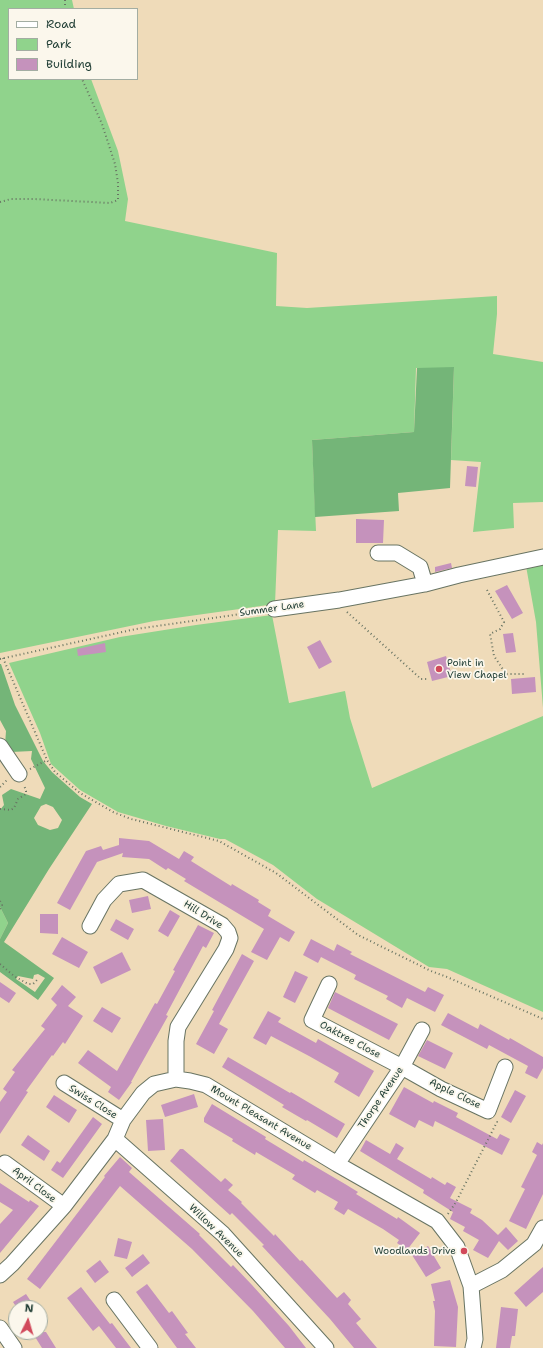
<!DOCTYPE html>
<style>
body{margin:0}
#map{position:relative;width:543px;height:1348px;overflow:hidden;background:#efdbb9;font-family:"Shantell Sans",sans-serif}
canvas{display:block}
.legend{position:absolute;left:8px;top:8px;width:130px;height:72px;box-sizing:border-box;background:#fbf7ec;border:1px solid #a3ada2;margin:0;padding:5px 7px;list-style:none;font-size:12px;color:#1f3d34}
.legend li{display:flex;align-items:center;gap:8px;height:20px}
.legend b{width:20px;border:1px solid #a3ada2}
.north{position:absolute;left:8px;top:1300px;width:40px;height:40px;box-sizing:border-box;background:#fbf7ec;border:1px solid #a3ada2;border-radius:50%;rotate:5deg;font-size:11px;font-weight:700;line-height:16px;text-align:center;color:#1f3d34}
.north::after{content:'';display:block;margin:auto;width:14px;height:18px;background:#d1495b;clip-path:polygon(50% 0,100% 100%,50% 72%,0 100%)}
</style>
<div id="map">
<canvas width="543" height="1348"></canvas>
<ul class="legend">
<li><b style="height:5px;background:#fff"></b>Road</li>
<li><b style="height:11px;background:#90d38c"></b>Park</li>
<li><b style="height:11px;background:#c592bc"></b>Building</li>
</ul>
<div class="north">N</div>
</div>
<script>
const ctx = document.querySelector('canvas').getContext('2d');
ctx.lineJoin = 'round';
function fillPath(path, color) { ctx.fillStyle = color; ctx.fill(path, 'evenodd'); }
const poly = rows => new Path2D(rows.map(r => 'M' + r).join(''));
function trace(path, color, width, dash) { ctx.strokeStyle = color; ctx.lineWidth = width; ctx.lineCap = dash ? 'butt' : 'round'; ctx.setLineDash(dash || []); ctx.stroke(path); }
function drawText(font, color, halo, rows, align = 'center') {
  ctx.font = font + ' "Shantell Sans",sans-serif'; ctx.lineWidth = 3.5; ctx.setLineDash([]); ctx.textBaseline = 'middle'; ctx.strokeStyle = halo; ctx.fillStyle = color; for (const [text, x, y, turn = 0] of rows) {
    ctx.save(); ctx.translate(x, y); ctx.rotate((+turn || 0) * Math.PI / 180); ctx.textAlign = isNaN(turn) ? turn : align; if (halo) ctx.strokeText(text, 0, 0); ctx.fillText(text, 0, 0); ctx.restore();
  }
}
const green = poly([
 [0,0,72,0,74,9,9,9,9,79,91,79,118,151,128,199,125,221,277,253,276,306,307,308,497,296,497,314,493,354,543,362,543,502,513,503,514,528,473,532,481,462,451,460,454,368,416,368,414,432,312,440,316,531,278,530,275,604,154,621,0,653],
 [543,562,543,708,536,622,526,566],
 [272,615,289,703,345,691,350,718,372,788,444,757,543,716,543,1012,447,969,429,967,317,899,273,865,225,839,220,839,166,826,118,812,80,790,51,764,40,733,9,663,120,637,196,625],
 [0,907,8,923,0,939]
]);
const forest = poly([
 [454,367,450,488,398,493,399,511,315,517,312,440,414,432,417,368],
 [0,664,1,664,15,705,43,761,52,772,71,789,80,797,92,804,49,869,4,942,54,978,38,1000,0,972,0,939,8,923,0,907,0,810,4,805,2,795,11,789,40,799,45,788,31,759,32,751,11,752,5,745,6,731,0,720],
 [46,804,53,807,62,820,58,828,50,830,38,825,34,818,41,806],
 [38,974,45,978,35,992,16,979,18,976,33,979,34,975]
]);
const building = poly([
 [467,466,478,467,476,487,465,486],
 [356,519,384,520,383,543,356,543],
 [451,563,452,568,435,572,435,567],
 [507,585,523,613,512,619,495,591],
 [513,633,516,652,506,653,503,634],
 [320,640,332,662,319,669,307,647],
 [105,643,106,652,78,656,77,649],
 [446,656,452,676,432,681,427,662],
 [535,677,536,692,512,694,511,679],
 [119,838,149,841,179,859,184,851,194,857,191,861,231,886,232,884,259,900,258,902,271,910,268,916,295,932,289,942,280,937,267,960,251,952,264,929,184,881,186,879,168,868,166,870,149,859,122,857,123,853,97,862,70,910,57,903,86,851,101,846,103,850,119,845],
 [148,896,151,909,132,913,129,900],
 [170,910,180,916,168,937,158,931],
 [40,914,58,914,58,934,40,933],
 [116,919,134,929,128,940,110,930],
 [198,925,214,933,206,948,203,946,166,1015,168,1016,131,1082,132,1082,119,1100,108,1092,111,1087,78,1063,88,1050,117,1071,155,1003,157,1004,175,971,173,970],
 [62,937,88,952,79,968,52,954],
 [311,939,334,951,337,944,352,952,350,954,425,992,428,987,444,995,435,1012,407,998,402,1008,386,999,388,996,354,979,356,975,321,957,318,963,303,955],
 [122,952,131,970,101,984,93,967],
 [242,954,254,961,219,1024,228,1029,214,1054,196,1044,214,1011,212,1010],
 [295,971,308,977,295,1003,283,997],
 [0,982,16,993,9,1003,0,997],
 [62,985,76,997,68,1006,83,1016,65,1044,63,1042,53,1056,52,1055,26,1091,28,1092,0,1134,0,1102,7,1092,3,1089,15,1072,12,1070,45,1029,41,1026,57,1005,51,999],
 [335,992,398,1024,389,1040,328,1008],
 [102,1007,121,1018,112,1033,93,1021],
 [268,1011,281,1018,278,1022,316,1043,318,1039,374,1071,359,1097,334,1082,339,1073,309,1056,271,1036,266,1045,253,1038],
 [448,1013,478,1029,480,1024,509,1040,510,1038,543,1057,543,1068,537,1079,525,1073,528,1066,489,1045,487,1049,441,1025],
 [427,1040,453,1053,445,1069,418,1056],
 [228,1057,290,1093,291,1092,345,1124,337,1138,307,1120,306,1121,282,1107,284,1105,222,1067],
 [404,1087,433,1103,434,1101,458,1113,456,1117,497,1139,500,1134,510,1139,502,1155,435,1121,433,1127,419,1120,415,1128,389,1114],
 [515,1090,526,1096,511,1123,501,1117],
 [194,1094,198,1107,165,1117,161,1105],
 [54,1095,77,1110,69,1123,46,1107],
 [212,1104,266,1137,265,1139,303,1162,304,1160,345,1184,358,1192,356,1194,397,1219,398,1217,420,1233,407,1250,397,1243,399,1240,383,1229,348,1209,344,1215,334,1209,338,1202,317,1190,315,1193,292,1179,295,1175,256,1152,255,1155,232,1141,233,1139,204,1122,204,1118],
 [93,1117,102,1124,63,1178,51,1170,57,1161,60,1163],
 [163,1119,165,1150,148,1151,146,1120],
 [28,1135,50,1151,44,1161,21,1145],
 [366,1140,390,1154,396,1143,404,1148,397,1159,431,1179,432,1177,445,1185,447,1182,456,1187,450,1198,472,1209,470,1213,482,1220,498,1235,506,1227,518,1241,508,1250,499,1241,488,1258,473,1250,479,1240,463,1231,465,1227,450,1219,453,1212,423,1193,424,1190,360,1151],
 [537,1142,542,1145,543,1143,543,1194,526,1229,509,1221,525,1189,521,1187,537,1155,532,1152],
 [180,1149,183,1149,221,1182,225,1178,233,1185,228,1190,242,1202,241,1203,274,1236,275,1234,300,1261,302,1260,337,1298,344,1292,351,1300,348,1304,361,1319,356,1323,377,1348,354,1348,330,1319,262,1246,264,1245,232,1213,230,1215,170,1161],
 [120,1157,132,1168,129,1172,200,1234,199,1235,231,1267,233,1265,252,1285,289,1326,306,1348,285,1348,253,1311,192,1249,120,1186,40,1289,27,1279,105,1177,104,1176],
 [0,1183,29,1202,30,1200,39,1206,0,1253,0,1224,13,1210,0,1202],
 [118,1238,132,1242,127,1259,114,1256],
 [428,1246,441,1268,426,1277,412,1255],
 [143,1254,150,1263,132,1277,125,1268],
 [100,1260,109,1272,95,1283,86,1271],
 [543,1267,543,1292,526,1307,514,1293],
 [450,1280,458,1307,456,1347,434,1346,435,1311,433,1301,435,1301,431,1284],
 [147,1284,169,1313,172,1311,188,1333,185,1334,196,1348,177,1348,136,1292],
 [81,1287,110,1324,112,1323,131,1348,116,1348,99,1326,93,1331,67,1298],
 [26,1294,32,1303,24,1308,17,1308,13,1302],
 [501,1307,518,1309,515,1336,512,1336,510,1348,496,1348],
 [32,1332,46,1332,56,1348,42,1348]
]);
const path = poly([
 [65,0,65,9],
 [0,202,11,199,34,199,110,203,118,200,118,183,115,164,102,124,82,79],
 [487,590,504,622,500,629,490,634,494,656,506,674,524,674],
 [347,612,421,679,429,679],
 [3,658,47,760,55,772,80,793,113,812,131,819,219,841,276,873,358,935,431,971,447,977,543,1019],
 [0,659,136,629,262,611],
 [30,769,47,760],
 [0,787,8,779],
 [0,809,11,810,14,808,18,799,26,794,26,791,24,785],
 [0,901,2,905,0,909],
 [0,964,14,976,28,984,33,984,38,979],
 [448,1214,456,1202,497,1122,495,1119]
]);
const minor = poly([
 [378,553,397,553,420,567,425,584],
 [274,609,339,600,425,584,459,575,543,557],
 [0,746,19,774],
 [90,926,104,900,119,884,143,880,222,925,228,932,230,938,226,949,178,1027,176,1041,176,1079],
 [329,984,312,1020,402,1067,441,1089,488,1111,505,1067],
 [64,1083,123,1120],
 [115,1139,223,1234,326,1348],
 [5,1163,64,1206],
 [337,1164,402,1067,422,1030],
 [0,1275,12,1264,64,1206,115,1139,123,1120,143,1093,154,1084,176,1079,190,1081,206,1085,337,1164,437,1221,457,1247,471,1286,475,1339,473,1348],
 [471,1286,502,1270,534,1244,543,1228],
 [114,1300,150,1348],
 [0,1328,14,1348]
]);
const markers = [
 [439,669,4,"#d1495b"],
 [464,1251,4,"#d1495b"]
];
const streetNames = [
 ["Summer Lane",272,609,-8],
 ["Hill Drive",203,915,32],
 ["Oaktree Close",350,1040,28],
 ["Apple Close",455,1094,26],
 ["Thorpe Avenue",381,1098,-56],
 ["Swiss Close",93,1102,32],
 ["Mount Pleasant Avenue",261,1118,31],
 ["April Close",34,1185,37],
 ["Willow Avenue",216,1231,44]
];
const poiNames = [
 ["Point in",447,663],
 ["View Chapel",447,675],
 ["Woodlands Drive",456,1251,"right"]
];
fillPath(green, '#90d38c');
fillPath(forest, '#74b578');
fillPath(building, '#c592bc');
trace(minor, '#687463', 17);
trace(path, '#687463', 2, [1, 3]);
trace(minor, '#fff', 15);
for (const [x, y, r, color] of markers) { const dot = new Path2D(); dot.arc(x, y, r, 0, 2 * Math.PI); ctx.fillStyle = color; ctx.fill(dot); trace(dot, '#fbf7ec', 1.5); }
drawText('10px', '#1f3d34', '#fbf7ec', streetNames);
drawText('10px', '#1f3d34', '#fbf7ec', poiNames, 'left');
</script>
